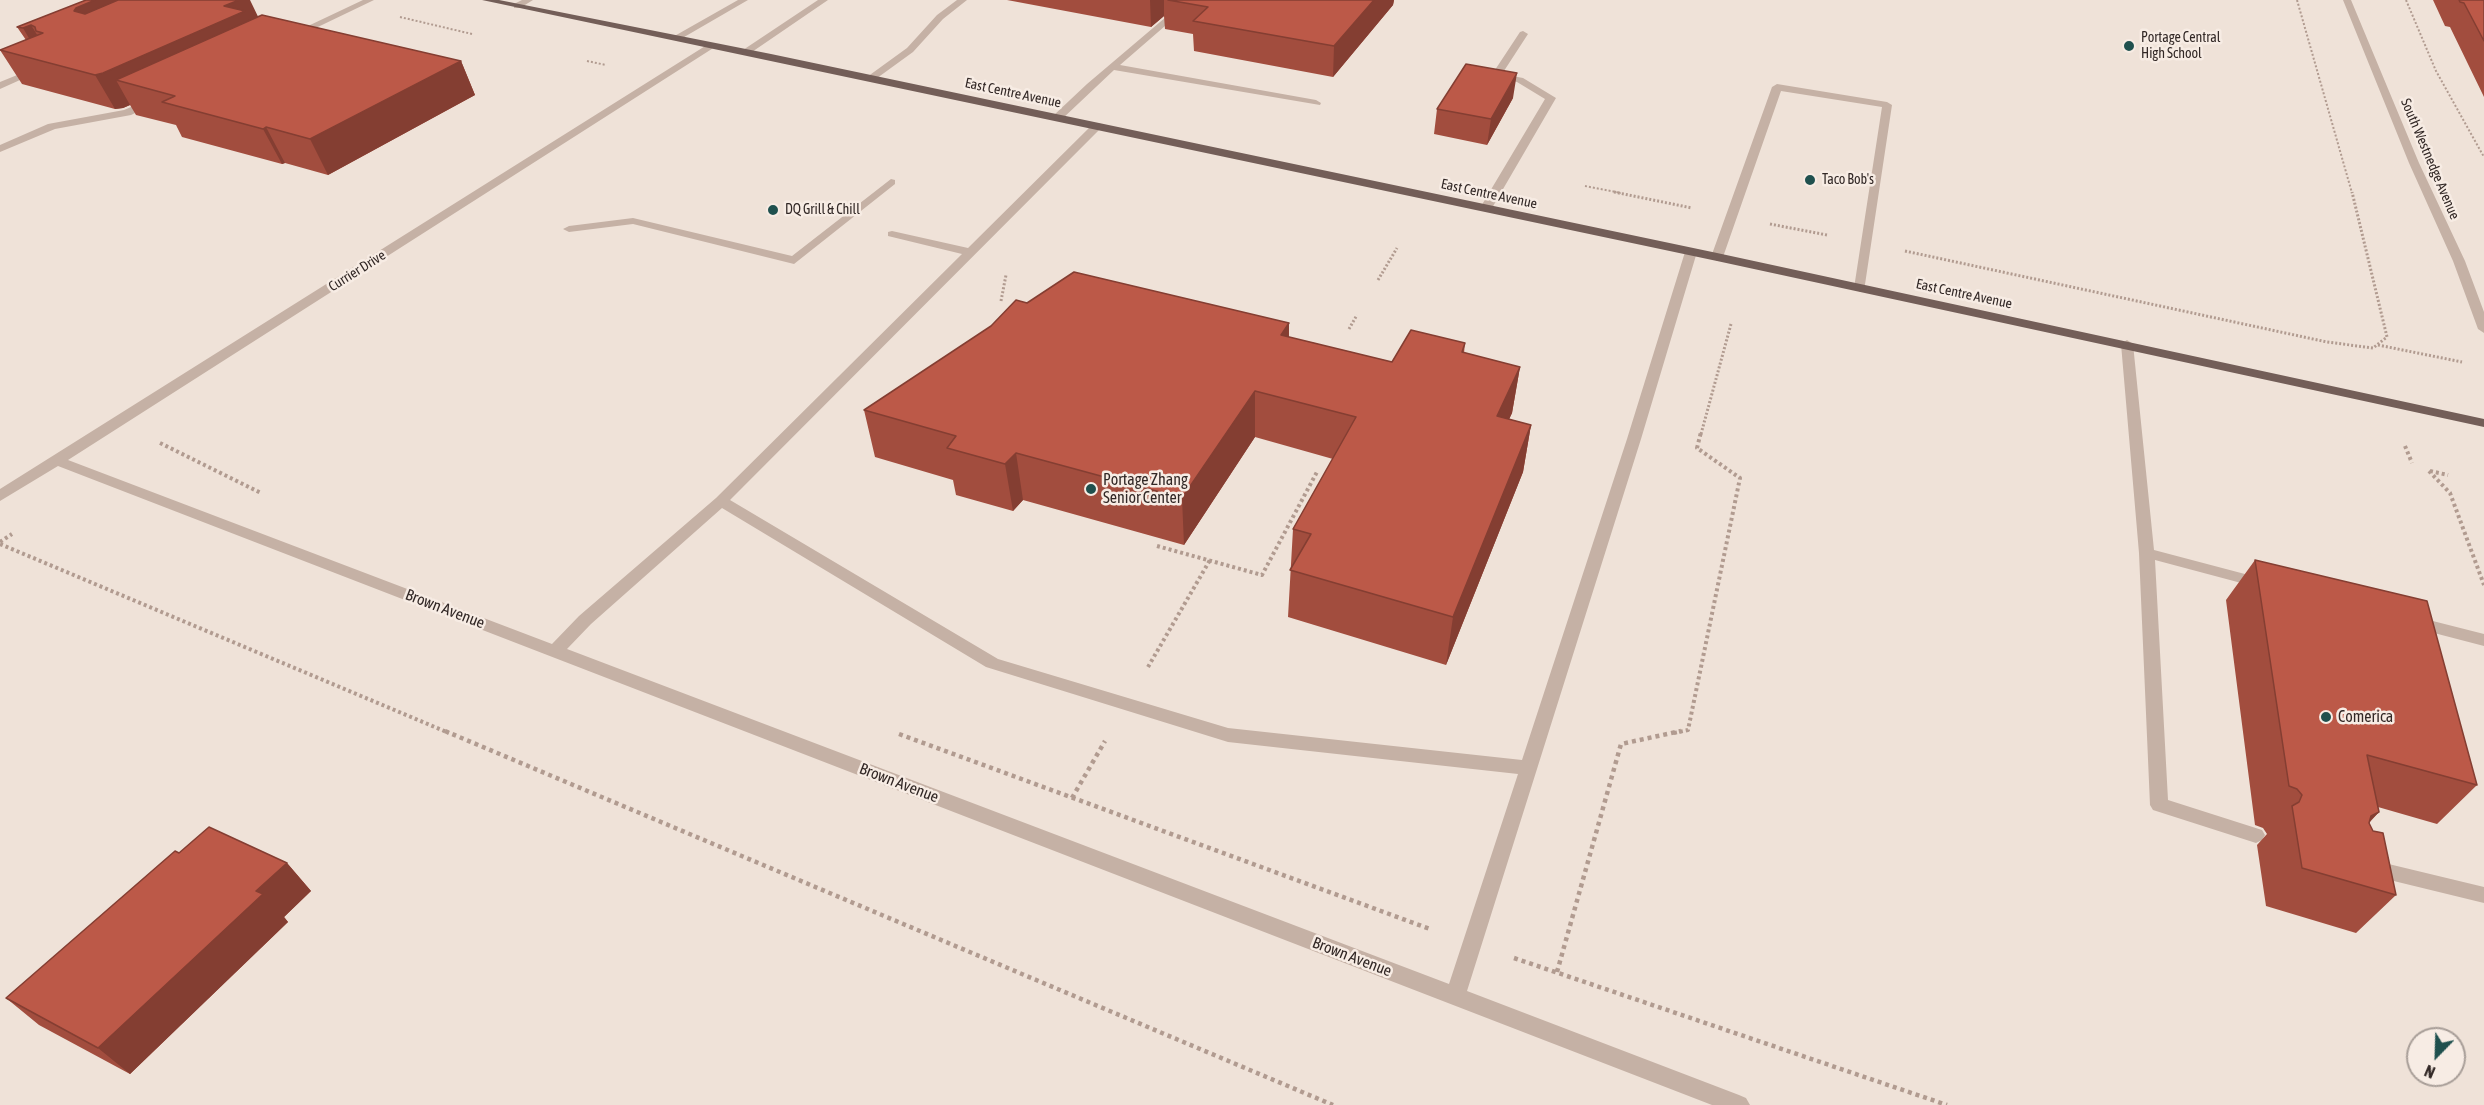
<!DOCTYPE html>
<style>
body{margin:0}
#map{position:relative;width:2484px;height:1105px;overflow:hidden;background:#efe2d8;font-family:"Asap Condensed",sans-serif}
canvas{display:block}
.north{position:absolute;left:2406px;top:1027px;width:60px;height:60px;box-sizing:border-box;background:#f7ece4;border:2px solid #a89e98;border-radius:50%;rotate:203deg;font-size:16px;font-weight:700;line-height:24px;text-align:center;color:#322826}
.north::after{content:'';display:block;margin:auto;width:21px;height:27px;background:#1f504e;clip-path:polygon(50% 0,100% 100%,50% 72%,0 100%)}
</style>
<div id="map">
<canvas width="2484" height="1105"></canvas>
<div class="north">N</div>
</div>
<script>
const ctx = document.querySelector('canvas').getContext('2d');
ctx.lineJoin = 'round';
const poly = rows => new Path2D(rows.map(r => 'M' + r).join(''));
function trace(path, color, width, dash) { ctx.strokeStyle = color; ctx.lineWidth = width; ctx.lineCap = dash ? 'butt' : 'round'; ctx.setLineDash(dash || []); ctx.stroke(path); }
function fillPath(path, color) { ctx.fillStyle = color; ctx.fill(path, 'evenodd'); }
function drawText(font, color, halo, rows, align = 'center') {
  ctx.font = font + ' "Asap Condensed",sans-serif'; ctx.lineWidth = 5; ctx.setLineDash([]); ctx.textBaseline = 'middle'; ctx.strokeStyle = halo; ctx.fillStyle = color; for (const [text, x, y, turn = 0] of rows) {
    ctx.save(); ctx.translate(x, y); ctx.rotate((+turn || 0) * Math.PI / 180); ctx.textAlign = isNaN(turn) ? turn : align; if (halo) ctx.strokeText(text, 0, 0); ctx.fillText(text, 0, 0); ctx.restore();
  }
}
const pathFar3 = poly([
 [2297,0,2352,193],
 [2406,0,2436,71,2484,157],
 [400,17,472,34],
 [587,61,606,65],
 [1585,186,1621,193]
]);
const pathFar2 = poly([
 [1614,192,1692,208],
 [1770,224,1827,235],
 [1905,251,2327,342,2373,348,2387,337,2352,192],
 [1378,280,1397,248],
 [1001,301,1006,275],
 [1349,329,1357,315],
 [2378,345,2462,362],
 [1701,434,1731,324]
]);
const pathFar1 = poly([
 [160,443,261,493],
 [2405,446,2412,463],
 [2429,471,2450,493,2484,585],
 [2430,471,2448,475],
 [0,542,12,534],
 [0,544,449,733],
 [1157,546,1262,575,1318,470],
 [1148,667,1210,560],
 [1674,733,1688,730,1740,478,1697,448,1701,432]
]);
const path = poly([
 [445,731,1333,1105],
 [899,734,1430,929],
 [1072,798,1105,741],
 [1514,958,1947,1105],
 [1557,972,1621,744,1681,731]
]);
const minor = poly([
 [363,0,374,0,297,37,289,35,363,0],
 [522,0,533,0,520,8,514,8,514,4,522,0],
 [738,0,748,0,679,40,671,38,738,0],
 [818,0,828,0,749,54,743,54,743,50,818,0],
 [957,0,967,0,943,19,913,52,873,81,867,81,867,77,907,48,937,15,957,0],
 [1186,0,1195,0,1120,65,1316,100,1321,103,1320,105,1114,70,1061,120,1053,120,1053,116,1087,84,1186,0],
 [2343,0,2351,0,2419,163,2465,261,2484,312,2484,333,2478,329,2453,261,2409,163,2343,0],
 [1523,31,1528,34,1502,74,1523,78,1556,98,1492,208,1486,211,1480,208,1545,99,1517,82,1491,76,1520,32,1523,31],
 [710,43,718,45,68,460,552,644,579,616,716,498,962,254,888,236,888,232,892,231,968,248,1093,124,1097,123,1101,124,1101,128,730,500,998,659,1228,728,1522,760,1627,439,1685,252,1691,249,1695,250,1697,252,1641,439,1467,991,1739,1095,1746,1098,1750,1105,1712,1105,58,466,0,501,0,489,710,43],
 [722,508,986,667,1228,742,1518,774,1449,984,567,649,591,624,722,508],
 [32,69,40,71,0,89,0,82,32,69],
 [1777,84,1887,102,1892,105,1864,291,1860,292,1854,288,1882,107,1781,91,1723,257,1717,261,1711,257,1772,87,1777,84],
 [150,99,154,100,154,104,131,115,55,129,0,152,0,145,48,124,124,110,150,99],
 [891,179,895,180,895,184,794,264,633,224,569,232,563,229,569,226,633,218,792,256,891,179],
 [2127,340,2133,344,2154,550,2260,578,2265,579,2268,583,2265,587,2260,588,2155,560,2168,800,2262,830,2265,835,2262,840,2256,843,2153,810,2150,805,2139,553,2121,344,2127,340],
 [2417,617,2484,634,2484,646,2411,627,2409,623,2411,619,2417,617],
 [2372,860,2484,887,2484,903,2365,874,2363,868,2365,862,2372,860]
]);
const major = poly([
 [482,0,499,0,771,54,1717,253,2484,419,2484,427,1717,261,482,0]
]);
const wall = poly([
 [86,0,258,16,461,61,475,95,328,175,285,163,282,164,182,137,176,125,136,115,130,105,123,108,115,109,22,84,0,50,26,40,17,27],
 [1007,0,1394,0,1393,5,1333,77,1194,51,1193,34,1165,29,1164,16,1151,27],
 [2433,0,2484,0,2484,97,2450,27,2445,26],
 [1513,98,1487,145,1434,134,1437,109],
 [1027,303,1289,323,1289,337,1392,362,1465,343,1464,353,1520,367,1512,413,1509,419,1531,425,1523,472,1446,665,1288,617,1293,529,1333,459,1255,437,1184,545,1023,500,1013,511,956,495,953,480,875,457,864,410],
 [2255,560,2477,785,2437,824,2378,807,2379,812,2369,823,2396,895,2356,933,2266,906,2257,845,2267,834,2263,828,2255,825,2226,600],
 [179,853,287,863,311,891,284,917,288,922,130,1074,39,1025,6,998]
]);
const shadedWall = poly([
 [95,0,166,0,95,41,74,11,76,8],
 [239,0,250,0,264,29,116,80,130,105,123,108,115,109,95,75,224,6],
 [1150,0,1164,0,1164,16,1151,27],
 [1374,0,1394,0,1393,5,1333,77,1334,46],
 [31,25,52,59,43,62,23,28],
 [461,61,475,95,328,175,310,139],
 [1517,73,1513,98,1487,145,1491,119],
 [266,127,285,163,282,164,263,129],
 [1289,323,1288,368,1281,335],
 [1520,367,1512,413,1489,463,1497,416],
 [1255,391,1255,437,1184,545,1182,498],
 [1531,425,1523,472,1446,665,1453,617],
 [1016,453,1023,500,1013,511,1005,464],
 [2379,812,2341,851,2371,816],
 [287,863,311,891,284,917,288,922,130,1074,98,1048,256,891]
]);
const building = poly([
 [86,0,95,0,76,8,74,11,85,14,118,0,239,0,224,6,245,11,103,73,95,75,0,50,43,33,36,31,35,27,31,25,23,28,17,27,86,0],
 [1168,0,1374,0,1334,46,1193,21,1208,7,1168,0],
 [2459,0,2484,0,2484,41,2464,3,2460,2,2459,0],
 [262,15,461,61,310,139,266,127,263,129,162,102,175,96,116,80,262,15],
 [1466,64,1517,73,1491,119,1437,109,1466,64],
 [1074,272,1289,323,1281,335,1392,362,1411,330,1465,343,1462,352,1520,367,1497,416,1531,425,1453,617,1290,570,1311,534,1293,529,1356,417,1255,391,1182,498,1016,453,1005,464,947,448,956,436,864,410,991,326,1016,300,1027,303,1074,272],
 [2255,560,2427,601,2477,785,2367,755,2379,812,2371,816,2369,823,2373,831,2383,833,2396,895,2302,868,2292,806,2299,802,2302,795,2297,789,2289,786,2255,560],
 [209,827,287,863,256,891,263,894,98,1048,6,998,175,851,179,853,209,827]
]);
const markers = [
 [2129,46,6,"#1f504e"],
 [1810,180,6,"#1f504e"],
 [773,210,6,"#1f504e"],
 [1091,489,6,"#1f504e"],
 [2326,717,6,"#1f504e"]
];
const farPoinames = [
 ["Portage Central",2141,38],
 ["High School",2141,54],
 ["Taco Bob's",1822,180],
 ["DQ Grill & Chill",785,210]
];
const farStreetnames = [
 ["East Centre Avenue",1013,93,12],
 ["South Westnedge Avenue",2430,159,67],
 ["East Centre Avenue",1489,194,12],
 ["Currier Drive",357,271,-32],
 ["East Centre Avenue",1964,294,12]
];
const poiNames = [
 ["Portage Zhang",1103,480],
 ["Senior Center",1103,498],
 ["Comerica",2338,717]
];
const streetNames = [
 ["Brown Avenue",445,609,21],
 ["Brown Avenue",899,783,21],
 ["Brown Avenue",1352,957,21]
];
trace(pathFar3, '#b19b90', 2, [2, 2]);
trace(pathFar2, '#b19b90', 3, [2, 2]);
trace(pathFar1, '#b19b90', 4, [3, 3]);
trace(path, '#b19b90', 4.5, [4, 4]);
fillPath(minor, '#c5b1a5');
fillPath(major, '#735e58');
fillPath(wall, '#a24d3e');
fillPath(shadedWall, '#843e32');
fillPath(building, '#bc5948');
trace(building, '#843e32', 1.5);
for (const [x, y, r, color] of markers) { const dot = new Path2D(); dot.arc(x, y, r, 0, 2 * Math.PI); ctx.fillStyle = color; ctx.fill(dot); trace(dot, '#f7ece4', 2); }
drawText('14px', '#322826', '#f7ece4', farPoinames, 'left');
drawText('14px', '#322826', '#f7ece4', farStreetnames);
drawText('16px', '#322826', '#f7ece4', poiNames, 'left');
drawText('16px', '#322826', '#f7ece4', streetNames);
</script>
